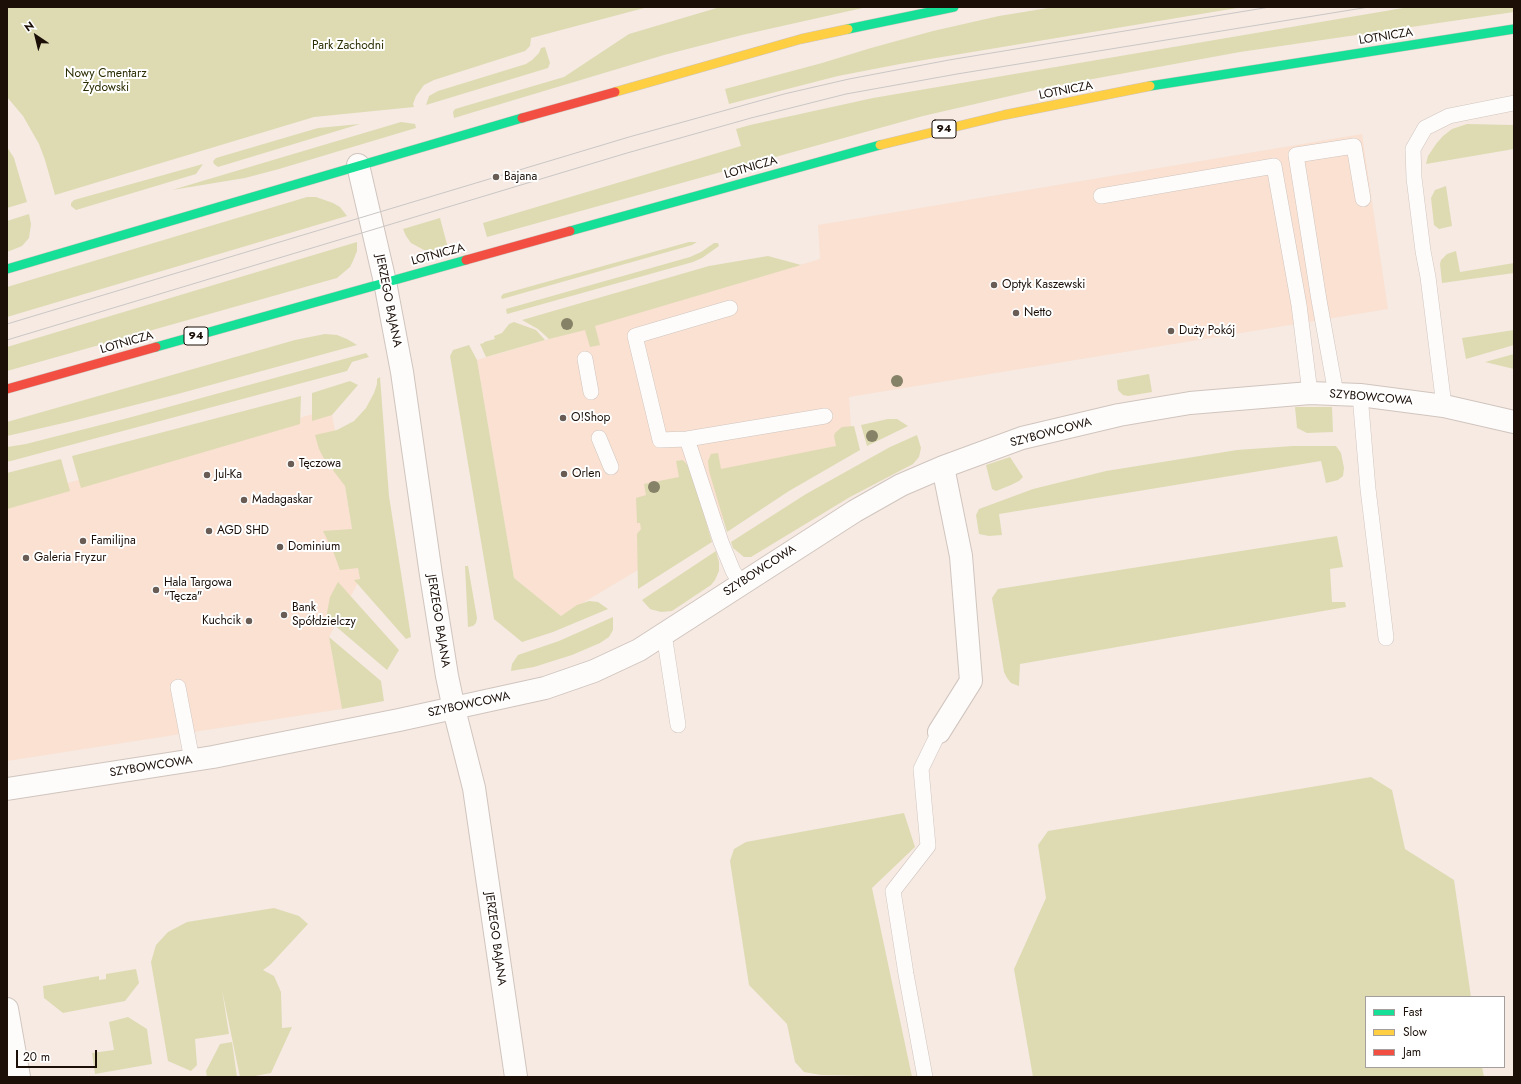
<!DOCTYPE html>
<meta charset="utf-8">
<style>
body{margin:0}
#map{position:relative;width:1521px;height:1084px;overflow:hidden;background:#f6eae3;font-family:Jost,sans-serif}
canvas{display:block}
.frame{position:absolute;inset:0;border:8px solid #1b0f08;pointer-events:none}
.legend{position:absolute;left:1365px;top:996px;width:140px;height:72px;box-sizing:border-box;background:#fff;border:1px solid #a49f9c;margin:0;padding:5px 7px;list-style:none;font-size:12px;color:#1b0f08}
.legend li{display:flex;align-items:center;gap:8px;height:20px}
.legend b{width:20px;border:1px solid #a49f9c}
.north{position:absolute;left:16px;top:16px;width:40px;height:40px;-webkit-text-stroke:3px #fff;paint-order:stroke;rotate:325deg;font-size:11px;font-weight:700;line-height:16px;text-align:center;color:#1b0f08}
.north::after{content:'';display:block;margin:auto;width:14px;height:18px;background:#1b0f08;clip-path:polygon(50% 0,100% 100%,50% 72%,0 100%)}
.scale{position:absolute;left:16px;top:1050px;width:81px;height:18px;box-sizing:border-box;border:2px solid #1b0f08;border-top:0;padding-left:5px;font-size:12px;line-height:14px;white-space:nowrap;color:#1b0f08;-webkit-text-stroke:3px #fff;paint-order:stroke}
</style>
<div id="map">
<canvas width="1521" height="1084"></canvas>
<div class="frame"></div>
<ul class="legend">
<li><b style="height:5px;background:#16e098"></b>Fast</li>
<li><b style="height:5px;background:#ffcf43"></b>Slow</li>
<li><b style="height:5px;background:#f24e42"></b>Jam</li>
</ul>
<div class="north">N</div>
<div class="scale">20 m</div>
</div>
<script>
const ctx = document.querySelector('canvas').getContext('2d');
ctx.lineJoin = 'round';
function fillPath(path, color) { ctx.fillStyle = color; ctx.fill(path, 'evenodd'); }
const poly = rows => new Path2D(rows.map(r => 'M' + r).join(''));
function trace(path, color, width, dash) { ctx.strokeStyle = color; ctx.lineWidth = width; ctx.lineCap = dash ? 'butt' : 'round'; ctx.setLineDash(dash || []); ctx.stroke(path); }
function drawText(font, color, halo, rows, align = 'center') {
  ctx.font = font + ' Jost,sans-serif'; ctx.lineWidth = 4; ctx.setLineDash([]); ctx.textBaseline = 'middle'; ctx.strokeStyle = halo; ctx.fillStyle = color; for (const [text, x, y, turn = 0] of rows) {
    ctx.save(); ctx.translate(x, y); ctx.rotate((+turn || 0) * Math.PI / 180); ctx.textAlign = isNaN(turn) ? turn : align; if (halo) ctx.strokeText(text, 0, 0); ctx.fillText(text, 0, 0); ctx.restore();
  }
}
const built = poly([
 [1362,134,1388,309,849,397,852,442,561,616,514,578,477,360,820,259,818,225],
 [331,409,345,486,360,579,329,637,342,709,7,761,7,500]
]);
const green = poly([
 [7,7,648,7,531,38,530,46,525,51,434,80,424,85,416,96,413,104,414,107,314,117,55,195,45,160,39,144,23,116,7,97],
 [720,7,867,7,742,35,664,55,454,118,453,112,455,109,564,77,629,34],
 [1054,7,1243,7,900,64,838,76,729,104,725,89,822,63,871,48,933,31,999,16],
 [1409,7,1514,7,1514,12,1240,52,1049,87,923,116,487,237,483,223,741,146,736,129,750,125,873,98],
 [545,47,550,63,548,68,426,105,429,96,438,91,526,64,532,60,539,53,541,48],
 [401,122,415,124,416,128,279,169,245,178,172,190],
 [360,124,218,167,214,164,213,161,216,158,318,128],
 [1467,124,1514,125,1514,149,1426,164,1428,156,1436,144,1443,136,1452,129],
 [7,147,14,158,27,202,7,208],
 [203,164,196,174,76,210,71,206,71,203,74,200],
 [1446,186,1452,226,1439,229,1434,225,1431,198,1435,190],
 [307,197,316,197,333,203,340,207,347,216,7,317,7,287],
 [29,214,31,224,29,238,22,246,7,252,7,221],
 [440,218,448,248,431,251,424,250,411,243,406,236,403,229],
 [357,242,357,251,353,261,350,267,337,278,7,371,7,347],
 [689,242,697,242,692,245,502,299,501,297,503,294],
 [714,243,718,243,719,246,702,258,693,262,507,314,506,309,690,257,701,252],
 [1456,251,1460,272,1514,263,1514,273,1442,283,1440,264,1441,260,1447,254],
 [768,256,801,265,595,326,600,345,590,347,585,330,549,339,538,329,522,320,709,266],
 [514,322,536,330,545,340,486,357,480,344,484,343,484,342,495,339,494,336,502,333,509,324],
 [1514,330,1514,345,1466,359,1462,338],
 [325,334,337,335,347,339,357,345,174,395,68,422,7,436,7,422,295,340],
 [469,345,477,360,514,578,561,616,577,605,589,601,598,602,608,609,553,632,522,642,494,619,450,356,453,350],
 [366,353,369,357,352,362,347,371,7,462,7,447,26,444,128,418],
 [1514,354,1514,369,1485,362],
 [1149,374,1152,392,1128,396,1123,395,1118,390,1117,380],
 [380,377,389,496,411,637,406,639,354,580,360,579,358,568,340,570,333,551,323,531,352,529,345,486,323,457,319,449,315,435,337,430,354,421,366,408,374,393,377,384,377,379],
 [350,381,358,385,332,415,312,421,312,393],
 [301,396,300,424,81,488,72,456],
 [1295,407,1332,407,1333,432,1307,433,1297,428],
 [888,419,897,419,908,426,867,446,861,425],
 [854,426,860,450,789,491,727,532,709,471,708,461,711,454,718,453,721,469,836,446,834,436,835,433,842,427],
 [917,435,921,448,919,457,913,464,850,497,751,557,744,557,733,548,731,542,806,494,890,447],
 [1293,446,1336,446,1341,453,1344,468,1343,476,1338,480,1326,483,1321,461,999,514,1002,535,989,536,979,534,976,515,979,509,1033,489,1106,471,1237,450],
 [1010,457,1023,477,1019,481,1011,485,996,491,992,489,986,465],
 [61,459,70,491,7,509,7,473],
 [683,460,690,468,712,542,638,589,637,534,641,529,640,523,637,523,636,498,646,495,644,484,679,477,676,461],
 [1337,536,1343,567,1330,569,1332,602,1345,602,1346,607,1020,664,1019,686,1011,683,1007,678,1004,672,992,598,998,589],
 [716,551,719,562,719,571,715,580,711,585,672,611,661,612,650,609,642,600],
 [465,566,468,566,477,618,476,623,473,626,468,627],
 [338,582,399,650,387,670,326,618,330,597],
 [613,617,613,630,609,637,600,643,572,655,534,667,511,671,512,664,518,655,559,641],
 [329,637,381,681,384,701,342,709],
 [1371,777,1392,790,1405,849,1454,880,1471,997,1366,997,1366,1067,1482,1067,1484,1077,1033,1077,1014,969,1046,898,1038,845,1048,831],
 [904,813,915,847,872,888,912,1077,821,1075,804,1072,795,1062,787,1024,749,985,730,861,734,849,746,842],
 [274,908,299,916,308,924,270,965,263,970,274,976,281,992,282,1028,292,1027,271,1073,250,1077,240,1077,222,990,229,1034,195,1039,197,1065,191,1071,168,1061,151,962,156,945,168,932,187,922],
 [136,969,139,983,125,1001,63,1013,44,998,43,986,99,976,99,980,106,979,106,974],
 [128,1017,147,1029,152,1064,95,1074,92,1053,114,1050,109,1022],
 [232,1042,237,1077,207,1077,206,1071,220,1044]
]);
const lane = poly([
 [1101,196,1274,166,1299,305,1310,393],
 [730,308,635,336,660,440,687,439,825,416],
 [585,359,591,392],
 [1336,394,1319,300,1296,155,1354,146,1363,199],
 [1360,395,1368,489,1386,638],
 [1444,406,1428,277,1423,251,1414,178,1413,149,1425,128,1449,116,1514,103],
 [599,438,611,467],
 [687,439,721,542,733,571,741,584],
 [664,634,678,725],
 [178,687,192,760],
 [925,1077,906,974,893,891,928,846,921,769,939,732]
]);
const street = poly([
 [358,165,385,282,402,372,431,575,447,676,454,709,474,788,516,1077],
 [939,732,971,681,961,556,943,467],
 [7,789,213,757,399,720,545,688,594,671,639,650,855,511,901,485,943,467,1022,438,1119,415,1190,403,1310,393,1360,395,1444,406,1514,422],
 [7,1009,19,1077]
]);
const fast = poly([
 [848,29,954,7],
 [1150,86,1514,29],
 [570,231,880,145],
 [7,269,522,118],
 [156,347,466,260]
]);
const slow = poly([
 [615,92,801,39,848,29],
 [880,145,1004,115,1150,86]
]);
const jam = poly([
 [522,118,615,92],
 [466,260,570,231],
 [7,389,156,347]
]);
const tram = poly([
 [7,324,629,137,784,94,849,79,949,60,1270,7],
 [7,340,627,153,751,118,846,94,957,74,1369,7]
]);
const trees = [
 [567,324],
 [897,381],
 [872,436],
 [654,487]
];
const markers = [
 [496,177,4,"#685c55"],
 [994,285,4,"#685c55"],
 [1016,313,4,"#685c55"],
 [1171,331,4,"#685c55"],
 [563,418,4,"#685c55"],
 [291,464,4,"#685c55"],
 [564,474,4,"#685c55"],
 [207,475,4,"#685c55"],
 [244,500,4,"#685c55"],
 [209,531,4,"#685c55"],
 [83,541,4,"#685c55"],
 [280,547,4,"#685c55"],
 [26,558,4,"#685c55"],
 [156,590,4,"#685c55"],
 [284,615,4,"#685c55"],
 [249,621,4,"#685c55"]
];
const shields = [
 [944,129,24],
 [196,336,24]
];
const shieldNames = [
 ["94",944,129],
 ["94",196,336]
];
const streetNames = [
 ["LOTNICZA",1386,37,-9],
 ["LOTNICZA",1066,91,-11],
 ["LOTNICZA",751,168,-16],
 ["LOTNICZA",438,255,-15],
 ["JERZEGO BAJANA",388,301,79],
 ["LOTNICZA",127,343,-16],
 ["SZYBOWCOWA",1371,398,5],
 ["SZYBOWCOWA",1051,433,-15],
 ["SZYBOWCOWA",760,571,-33],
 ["JERZEGO BAJANA",438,621,81],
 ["SZYBOWCOWA",469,705,-12],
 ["SZYBOWCOWA",151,767,-9],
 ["JERZEGO BAJANA",495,939,82]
];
const parkNames = [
 ["Park Zachodni",348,46],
 ["Nowy Cmentarz",106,74],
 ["Żydowski",106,88]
];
const poiNames = [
 ["Bajana",504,177],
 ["Optyk Kaszewski",1002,285],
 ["Netto",1024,313],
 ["Duży Pokój",1179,331],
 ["O!Shop",571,418],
 ["Tęczowa",299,464],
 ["Orlen",572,474],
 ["Jul-Ka",215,475],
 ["Madagaskar",252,500],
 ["AGD SHD",217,531],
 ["Familijna",91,541],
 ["Dominium",288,547],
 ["Galeria Fryzur",34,558],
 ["Hala Targowa",164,583],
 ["\"Tęcza\"",164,597],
 ["Bank",292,608],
 ["Spółdzielczy",292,622],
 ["Kuchcik",241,621,"right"]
];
fillPath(built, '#fae1d2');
fillPath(green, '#dedbb2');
trace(lane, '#d0c5be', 16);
trace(street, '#d0c5be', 24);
trace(fast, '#d0c5be', 10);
trace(slow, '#d0c5be', 10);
trace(jam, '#d0c5be', 10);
trace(lane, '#fefcfb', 15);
trace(street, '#fefcfb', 22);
trace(fast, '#16e098', 9);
trace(slow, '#ffcf43', 9);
trace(jam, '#f24e42', 9);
trace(tram, '#cac6c4', 1);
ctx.fillStyle = '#868267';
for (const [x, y] of trees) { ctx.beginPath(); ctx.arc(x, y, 6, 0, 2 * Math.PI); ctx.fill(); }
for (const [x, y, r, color] of markers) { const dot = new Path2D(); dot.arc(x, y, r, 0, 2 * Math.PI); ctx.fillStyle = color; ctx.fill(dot); trace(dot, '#fff', 1.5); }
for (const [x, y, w] of shields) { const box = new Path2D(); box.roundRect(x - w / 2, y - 9, w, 18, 3); ctx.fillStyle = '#fff'; ctx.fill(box); trace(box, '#1b0f08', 1); }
drawText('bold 11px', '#1b0f08', null, shieldNames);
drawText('12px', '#1b0f08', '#fff', streetNames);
drawText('12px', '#2b2c01', '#fff', parkNames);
drawText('12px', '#1b0f08', '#fff', poiNames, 'left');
</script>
